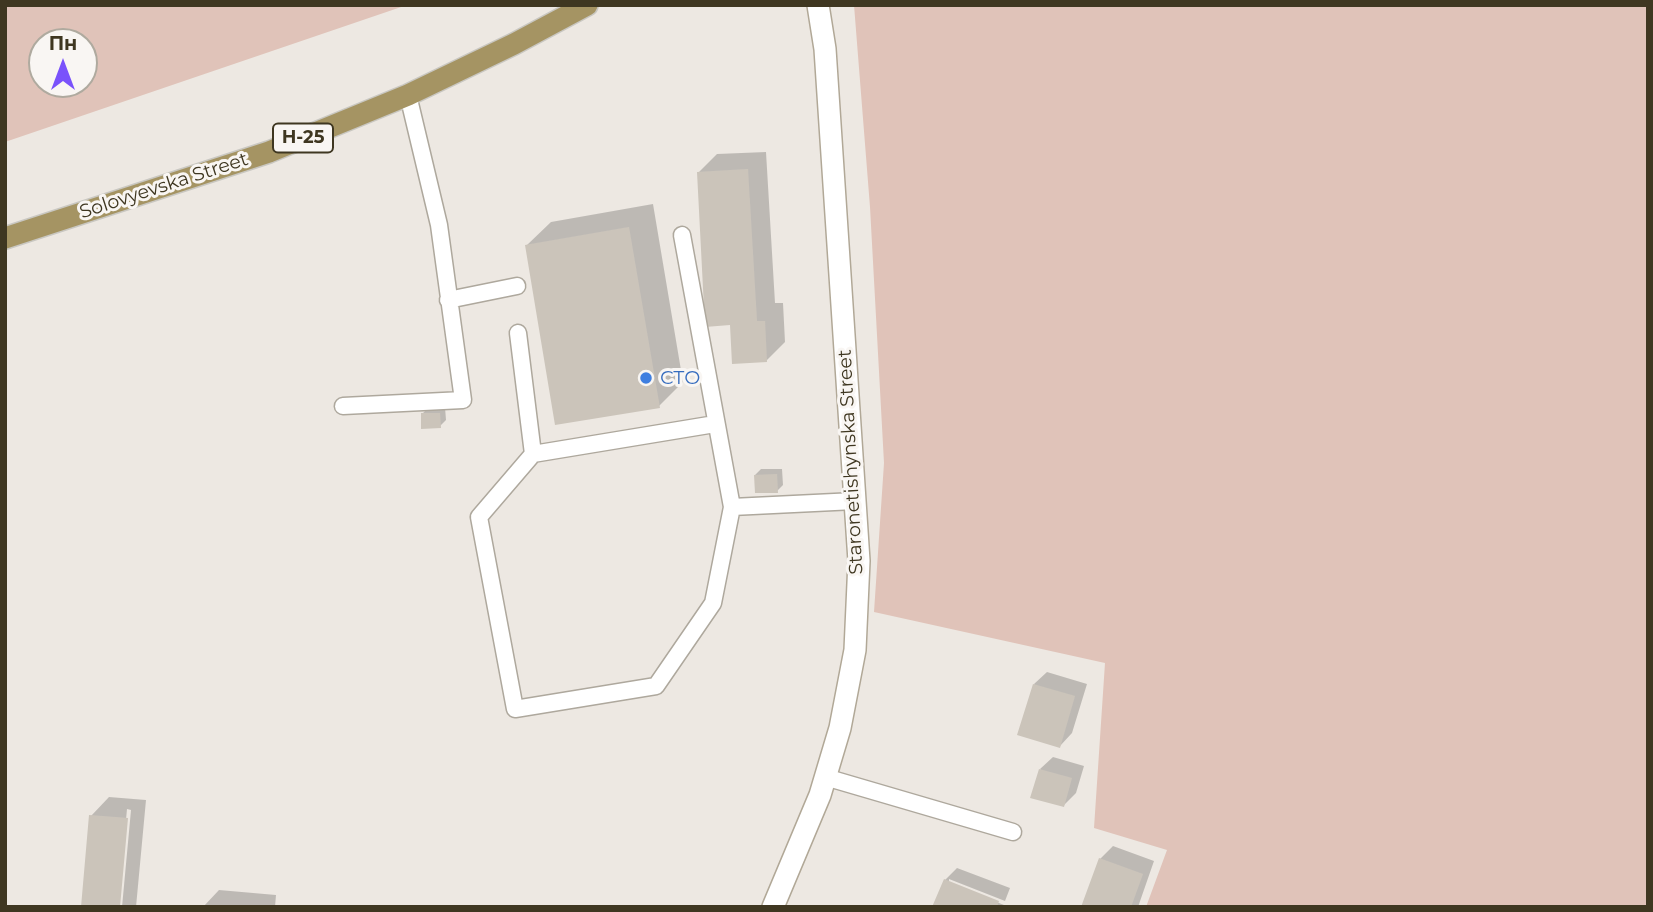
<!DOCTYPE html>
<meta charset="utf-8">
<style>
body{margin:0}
#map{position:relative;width:1653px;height:912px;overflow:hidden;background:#ede8e2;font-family:Montserrat,sans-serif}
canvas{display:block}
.frame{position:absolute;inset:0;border:7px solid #3f3721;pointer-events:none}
.north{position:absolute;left:28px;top:28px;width:70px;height:70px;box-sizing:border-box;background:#f9f6f3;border:2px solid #afaa9f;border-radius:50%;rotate:0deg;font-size:19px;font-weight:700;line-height:28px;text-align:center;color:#3f3721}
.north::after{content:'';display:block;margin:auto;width:24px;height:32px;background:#7a52fb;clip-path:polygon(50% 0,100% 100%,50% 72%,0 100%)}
</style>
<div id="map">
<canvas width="1653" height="912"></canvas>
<div class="frame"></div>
<div class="north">Пн</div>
</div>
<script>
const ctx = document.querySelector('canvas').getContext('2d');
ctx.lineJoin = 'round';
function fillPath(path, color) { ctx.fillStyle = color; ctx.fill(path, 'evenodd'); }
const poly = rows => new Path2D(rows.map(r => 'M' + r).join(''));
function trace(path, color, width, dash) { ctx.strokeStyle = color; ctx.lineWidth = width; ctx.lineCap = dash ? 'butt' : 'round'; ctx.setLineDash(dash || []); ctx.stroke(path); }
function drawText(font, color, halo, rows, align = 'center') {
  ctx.font = font + ' Montserrat,sans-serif'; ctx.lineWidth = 6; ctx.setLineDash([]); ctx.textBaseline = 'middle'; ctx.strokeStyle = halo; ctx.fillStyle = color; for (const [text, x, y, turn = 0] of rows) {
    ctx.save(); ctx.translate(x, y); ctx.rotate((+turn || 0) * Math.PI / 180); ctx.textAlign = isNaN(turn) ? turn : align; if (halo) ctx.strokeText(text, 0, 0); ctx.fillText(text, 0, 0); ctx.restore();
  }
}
const green = poly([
 [5,5,407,5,5,142],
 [42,42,84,42,84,84,42,84],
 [854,5,1648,5,1648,907,1146,907,1167,850,1094,828,1105,663,874,612,884,463,870,207]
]);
const shadow = poly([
 [766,152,775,303,783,303,785,342,766,361,732,323,699,172,717,154],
 [653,204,683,382,659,406,527,245,551,222],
 [445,407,446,420,440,426,422,414,428,408],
 [761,469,782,469,783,485,777,491,755,475],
 [1047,672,1087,684,1072,733,1060,746,1034,684],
 [1053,757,1084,766,1076,793,1064,805,1040,769],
 [109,797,146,800,136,907,122,907,131,810,127,809,118,907,91,816],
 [1113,846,1154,861,1138,907,1083,907,1100,859],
 [957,868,1010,888,1005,901,949,879,949,883,1004,905,1003,907,934,907,945,880],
 [219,890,276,895,275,907,203,907]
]);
const building = poly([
 [748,169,757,321,765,321,767,362,732,364,730,325,705,327,697,172],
 [629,227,660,408,555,425,525,245],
 [421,413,440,413,441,428,421,429],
 [777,474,778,493,755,493,754,475],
 [1033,684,1075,696,1060,748,1017,735],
 [1039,769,1072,778,1064,807,1030,798],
 [89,815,128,818,120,907,81,907],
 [1099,858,1143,874,1131,907,1081,907],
 [944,879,999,901,997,907,932,907]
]);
const service = poly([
 [682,235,732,507,855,501],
 [448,300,517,286],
 [518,333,533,454,715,424],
 [343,406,463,400,439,225,408,95],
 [533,454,479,517,515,709,656,686,713,603,732,507],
 [825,777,1013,832]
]);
const secondary = poly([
 [773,907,820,795,840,728,855,650,859,561,825,49,818,5]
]);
const primary = poly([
 [5,238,269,152,408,95,514,44,587,5]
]);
const markers = [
 [646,378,7,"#3f7fe0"]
];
const shields = [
 [303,138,60]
];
const shieldNames = [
 ["Н-25",303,138]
];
const streetNames = [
 ["Solovyevska Street",164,186,-18],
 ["Staronetishynska Street",851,462,-93]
];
const shopNames = [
 ["СТО",660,378]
];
fillPath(green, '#e0c3b9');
fillPath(shadow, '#0003');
fillPath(building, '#cbc4ba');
trace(service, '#aea89d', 19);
trace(secondary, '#b1a897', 24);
trace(primary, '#c9c7c1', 24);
trace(service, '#fff', 16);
trace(secondary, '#fff', 21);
trace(primary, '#a59463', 21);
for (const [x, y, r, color] of markers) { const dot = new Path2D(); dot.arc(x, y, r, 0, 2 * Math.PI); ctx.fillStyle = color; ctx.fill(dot); trace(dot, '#f9f6f3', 2.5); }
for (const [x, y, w] of shields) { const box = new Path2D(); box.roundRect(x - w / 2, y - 14.5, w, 29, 5); ctx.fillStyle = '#f9f6f3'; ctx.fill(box); trace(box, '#3f3721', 2); }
drawText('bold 18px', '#3f3721', null, shieldNames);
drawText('19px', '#3f3721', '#f9f6f3', streetNames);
drawText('19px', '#366cbe', '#f9f6f3', shopNames, 'left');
</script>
